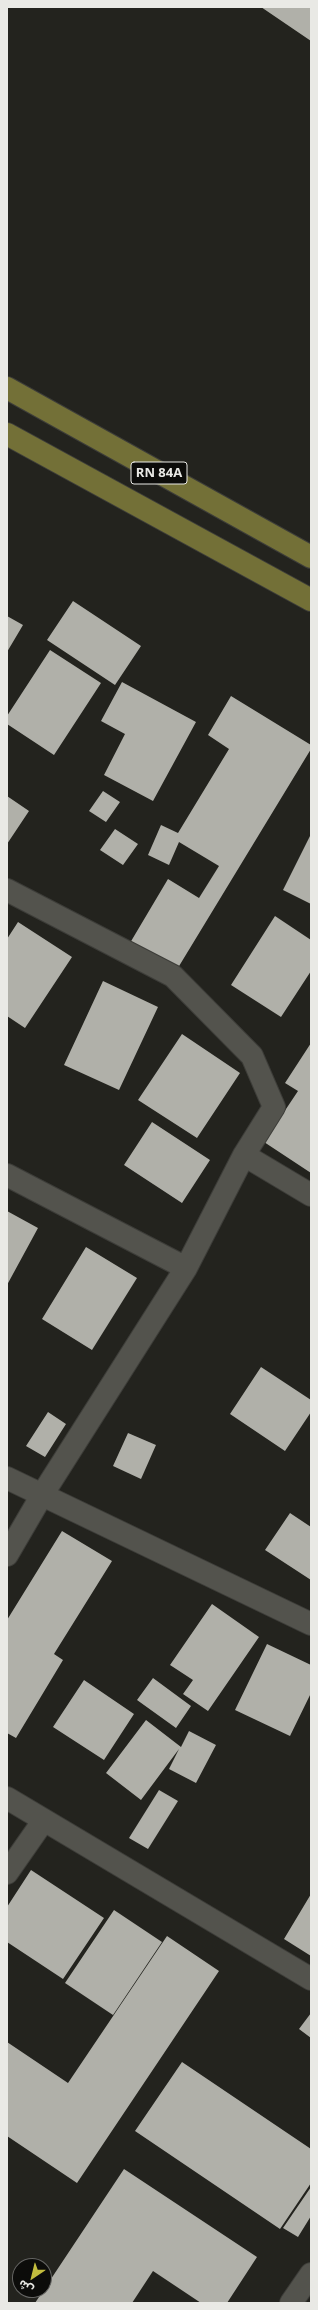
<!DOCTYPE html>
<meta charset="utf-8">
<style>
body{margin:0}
#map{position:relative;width:318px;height:2310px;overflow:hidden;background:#23231e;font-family:"Open Sans","Noto Sans Arabic",sans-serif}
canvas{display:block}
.frame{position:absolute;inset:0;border:8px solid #e9e9e5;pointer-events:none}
.north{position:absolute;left:12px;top:2258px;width:40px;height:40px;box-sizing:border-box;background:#0c0c0a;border:1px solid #646462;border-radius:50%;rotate:215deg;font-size:11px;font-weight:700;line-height:16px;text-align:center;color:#e9e9e5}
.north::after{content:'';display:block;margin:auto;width:14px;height:18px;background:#c3bd3e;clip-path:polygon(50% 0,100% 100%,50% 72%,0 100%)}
</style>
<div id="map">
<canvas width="318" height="2310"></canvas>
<div class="frame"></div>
<div class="north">ش</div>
</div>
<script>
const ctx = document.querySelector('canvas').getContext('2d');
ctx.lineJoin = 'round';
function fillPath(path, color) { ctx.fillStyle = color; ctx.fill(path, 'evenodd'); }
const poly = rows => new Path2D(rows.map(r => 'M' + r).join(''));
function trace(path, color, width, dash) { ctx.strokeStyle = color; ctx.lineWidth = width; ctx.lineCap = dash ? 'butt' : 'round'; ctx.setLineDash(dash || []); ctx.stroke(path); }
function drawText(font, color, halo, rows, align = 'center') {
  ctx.font = font + ' "Open Sans",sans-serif'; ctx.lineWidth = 4; ctx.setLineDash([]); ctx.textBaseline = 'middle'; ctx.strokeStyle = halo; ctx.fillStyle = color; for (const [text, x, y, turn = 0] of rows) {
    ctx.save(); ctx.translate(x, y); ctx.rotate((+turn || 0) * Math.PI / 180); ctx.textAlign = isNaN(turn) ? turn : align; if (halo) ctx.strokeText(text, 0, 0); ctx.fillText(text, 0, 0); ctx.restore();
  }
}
const building = poly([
 [261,7,311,7,311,41],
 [73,601,141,646,115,685,47,640],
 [7,616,23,625,7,652],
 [50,650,101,683,54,755,7,724,7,716],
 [122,682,196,722,153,801,104,775,125,734,101,721],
 [231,696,311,745,311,749,173,976,127,948,168,879,199,898,219,866,179,842,169,865,148,855,161,825,178,833,229,749,208,735],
 [103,791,120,802,106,822,89,811],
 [7,796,29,811,7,844],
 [115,829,138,844,123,865,100,850],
 [311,834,311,904,283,890],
 [275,916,311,940,311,971,281,1017,231,985],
 [18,922,72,957,25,1028,7,1016,7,939],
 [103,981,158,1007,119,1090,64,1065],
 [182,1034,240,1073,197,1138,138,1100],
 [311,1043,311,1173,264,1142,298,1091,285,1083],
 [152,1122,210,1160,182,1203,124,1165],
 [7,1211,38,1228,7,1285],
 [86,1247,137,1278,92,1350,42,1319],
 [261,1367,311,1400,311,1412,285,1451,230,1414],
 [48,1412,66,1424,45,1457,26,1446],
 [128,1433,156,1445,141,1479,113,1466],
 [290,1513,311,1527,311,1580,265,1550],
 [62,1531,112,1561,54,1654,63,1660,16,1738,7,1733,7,1620],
 [212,1604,259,1637,208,1711,183,1694,193,1680,170,1665],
 [267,1644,311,1665,311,1693,290,1736,235,1710],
 [153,1678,191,1706,176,1728,137,1700],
 [84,1680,134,1714,104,1760,53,1727],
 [146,1720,181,1747,189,1731,216,1745,196,1783,169,1769,179,1749,141,1800,106,1773],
 [159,1790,178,1801,148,1849,129,1838],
 [31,1870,104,1918,63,1979,7,1942,7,1907],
 [311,1894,311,1956,284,1939],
 [114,1910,162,1942,113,2015,65,1983],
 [167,1936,219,1971,77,2183,7,2136,7,2042,68,2083],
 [311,2013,311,2038,299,2029],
 [182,2062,311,2149,311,2183,280,2229,135,2131],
 [124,2169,257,2257,227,2303,201,2303,153,2271,132,2303,35,2303],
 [311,2187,311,2216,298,2237,283,2228]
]);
const street = poly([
 [7,890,173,976,252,1056,274,1107,244,1155,186,1268,42,1495,7,1555],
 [244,1155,311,1195],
 [7,1175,186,1268],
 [7,1478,311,1624],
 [7,1798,311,1979],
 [7,1873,44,1820],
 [291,2303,311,2274]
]);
const primary = poly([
 [7,388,311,557],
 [7,434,311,600]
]);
const shields = [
 [159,473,56]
];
const shieldNames = [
 ["RN 84A",159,473]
];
fillPath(building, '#b0b0a9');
trace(street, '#3d3d39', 24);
trace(primary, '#3d3d39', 24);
trace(street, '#53534d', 22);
trace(primary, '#737037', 22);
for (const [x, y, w] of shields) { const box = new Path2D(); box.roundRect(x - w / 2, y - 11, w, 22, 3); ctx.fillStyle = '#0c0c0a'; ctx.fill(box); trace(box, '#e9e9e5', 1); }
drawText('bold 13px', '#e9e9e5', null, shieldNames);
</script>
